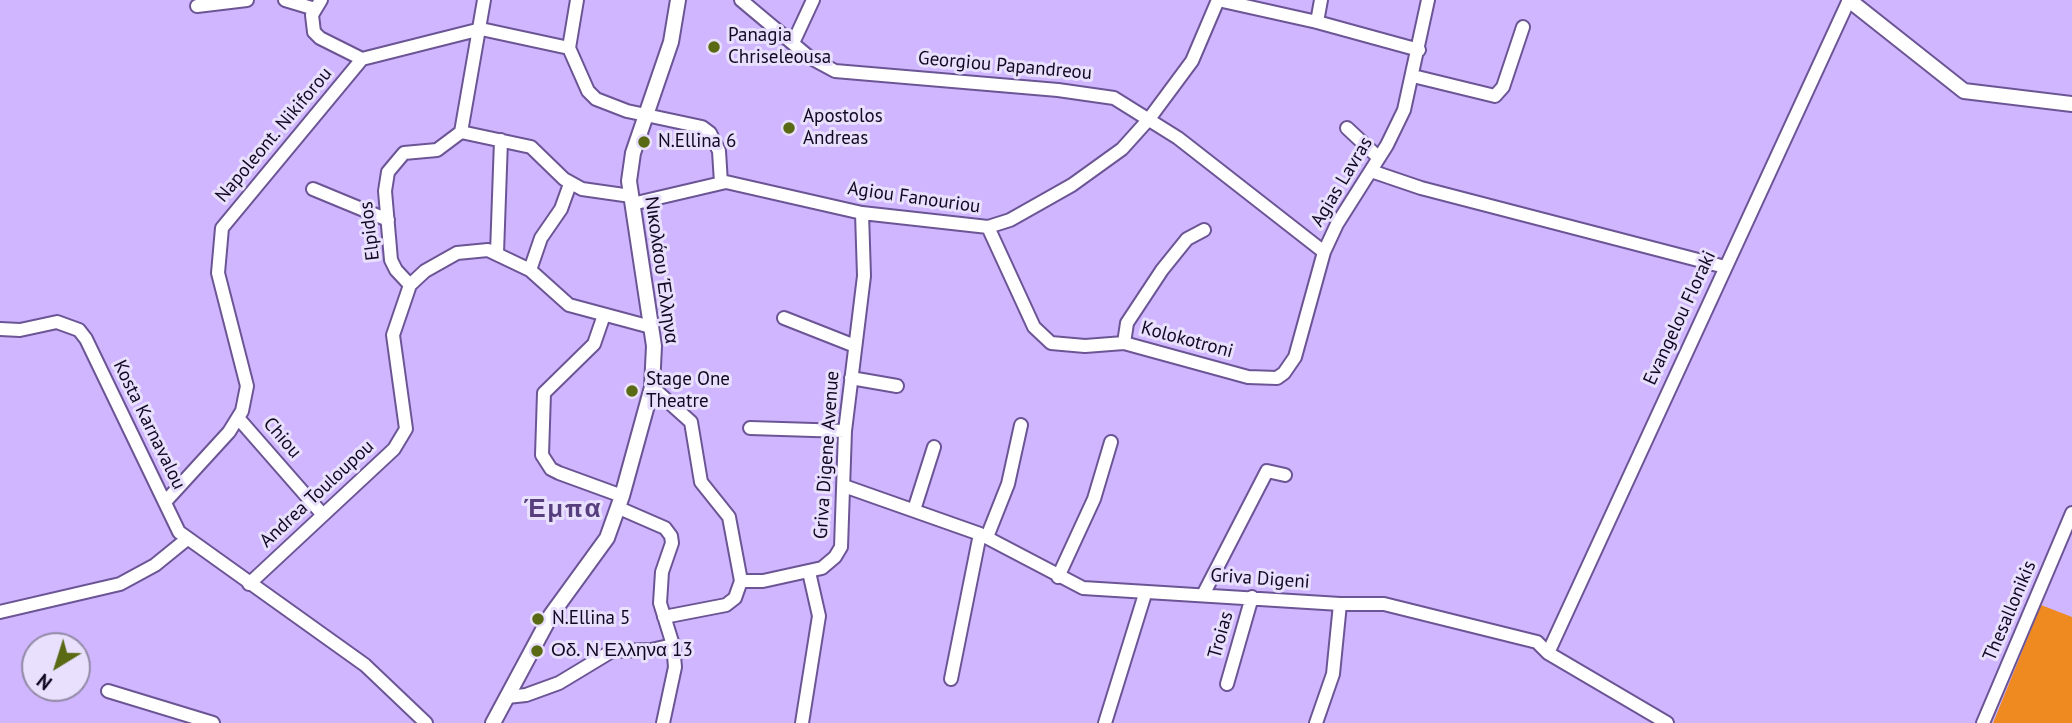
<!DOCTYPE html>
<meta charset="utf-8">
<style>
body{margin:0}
#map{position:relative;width:2072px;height:723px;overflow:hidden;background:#cfb6ff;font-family:"PT Sans",sans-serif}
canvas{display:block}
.north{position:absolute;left:21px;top:632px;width:70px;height:70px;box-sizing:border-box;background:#e9e0fe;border:2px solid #938aa6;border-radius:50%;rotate:218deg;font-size:19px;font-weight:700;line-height:28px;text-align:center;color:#120821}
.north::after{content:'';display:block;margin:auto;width:24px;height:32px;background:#5a6913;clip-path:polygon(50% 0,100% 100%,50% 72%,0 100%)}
</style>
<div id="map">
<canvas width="2072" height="723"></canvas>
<div class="north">N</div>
</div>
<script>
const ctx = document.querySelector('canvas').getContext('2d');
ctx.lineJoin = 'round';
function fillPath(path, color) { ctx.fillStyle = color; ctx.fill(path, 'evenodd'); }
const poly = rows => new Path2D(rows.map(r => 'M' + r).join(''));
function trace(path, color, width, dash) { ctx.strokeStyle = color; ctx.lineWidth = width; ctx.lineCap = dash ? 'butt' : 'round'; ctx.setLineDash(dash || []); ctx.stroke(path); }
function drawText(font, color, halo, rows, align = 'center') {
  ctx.font = font + ' "PT Sans",sans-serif'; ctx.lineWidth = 6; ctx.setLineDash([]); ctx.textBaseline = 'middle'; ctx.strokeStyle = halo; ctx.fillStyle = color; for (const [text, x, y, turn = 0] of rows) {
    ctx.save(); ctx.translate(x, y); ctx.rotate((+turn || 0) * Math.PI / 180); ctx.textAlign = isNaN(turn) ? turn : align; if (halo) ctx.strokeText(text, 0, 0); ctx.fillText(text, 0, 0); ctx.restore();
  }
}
const green = poly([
 [2041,605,2072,617,2072,723,1993,723]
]);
const minor = poly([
 [285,0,315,9],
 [321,0,312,15,314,32,320,38,362,59],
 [577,0,569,48,588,91,596,99,627,111,702,127,710,133,719,151,721,183],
 [741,0,809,57,835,71,1058,90,1114,98,1178,138,1324,252],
 [197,6,247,0],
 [1317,22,1321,0],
 [793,43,813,0],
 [1413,76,1495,96,1503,87,1523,27],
 [1347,128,1379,158],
 [461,132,531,147,564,179,582,189,631,196],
 [461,132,484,0],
 [1371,171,1421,188,1725,267],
 [313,189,388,220],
 [632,204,726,182,862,213,988,227,1010,220,1072,185,1122,149,1149,119,1192,61,1218,0,1317,22,1419,50],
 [988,227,1034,327,1051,343,1085,346,1124,343,1248,377,1277,378,1284,373,1295,357,1324,252,1337,224,1387,145,1404,110,1428,0],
 [497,253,501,140],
 [530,270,541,238,561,209,570,184],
 [410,285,396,270,391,260,385,191,388,172,404,153,437,150,461,132],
 [604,315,594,344,544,393,542,455,551,469,559,473,622,496],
 [784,318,855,346],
 [0,329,20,330,57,322,79,330,86,339,179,532,365,665,426,723],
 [1124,343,1127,323,1162,270,1187,239,1204,230],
 [851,378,897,386],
 [652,387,691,422,701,482,729,517,741,581,735,598,726,605,664,617],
 [239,419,323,515],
 [750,428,845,431],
 [844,486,980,534,1083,588,1340,604,1384,604,1537,642,1548,653,1667,723],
 [165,502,229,432,242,411,247,386,218,273,222,228,362,59,481,29,569,48],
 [619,508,665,528,671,536,672,543,662,572,660,603,673,645,675,667,663,723],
 [914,510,934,447],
 [987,537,1008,484,1021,425],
 [1058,577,1094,499,1111,442],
 [741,581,763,581,822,568,835,557,841,547,845,431,864,276,862,213],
 [249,584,394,449,406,429,393,335,410,285,425,271,457,253,488,250,530,270,569,305,651,327],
 [1204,593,1267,471,1285,475],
 [0,612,120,584,155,565,187,539],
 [1548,653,1849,0],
 [951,679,980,534],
 [1227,684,1252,597],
 [108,691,213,723],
 [507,697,526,695,559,683,612,651,651,650,673,645],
 [802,723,819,616,809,572],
 [1105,723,1145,594],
 [1316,723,1333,674,1340,604],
 [1983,723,2072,513]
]);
const tertiary = poly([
 [1849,0,1964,91,2072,104],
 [493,723,551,615,607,538,622,496,652,387,654,346,629,181,633,153,671,42,678,0]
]);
const markers = [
 [714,47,7,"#5a6913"],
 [789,128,7,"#5a6913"],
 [644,142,7,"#5a6913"],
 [632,391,7,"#5a6913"],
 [538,619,7,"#5a6913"],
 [537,651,7,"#5a6913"]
];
const poiNames = [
 ["Panagia",728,36],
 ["Chriseleousa",728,58],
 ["Apostolos",803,117],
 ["Andreas",803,139],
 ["N.Ellina 6",658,142],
 ["Stage One",646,380],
 ["Theatre",646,402],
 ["N.Ellina 5",552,619],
 ["Οδ. Ν Ελληνα 13",551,651]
];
const streetNames = [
 ["Georgiou Papandreou",1005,66,5],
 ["Napoleont. Nikiforou",274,135,-50],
 ["Agias Lavras",1342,182,-59],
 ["Agiou Fanouriou",914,198,8],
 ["Elpidos",370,231,-97],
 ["Νικολάου Έλληνα",661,270,82],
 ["Evangelou Floraki",1680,318,-65],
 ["Kolokotroni",1187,340,15],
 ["Kosta Karnavalou",149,425,64],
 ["Chiou",282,438,49],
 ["Griva Digene Avenue",827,455,-86],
 ["Andrea Touloupou",317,494,-43],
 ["Griva Digeni",1260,579,4],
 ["Thesallonikis",2010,611,-67],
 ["Troias",1221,635,-74]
];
const districtNames = [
 ["Έμπα",563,510]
];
fillPath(green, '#ee8a20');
trace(minor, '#6c5595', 16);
trace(tertiary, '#6c5595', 18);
trace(minor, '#fff', 12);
trace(tertiary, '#fff', 14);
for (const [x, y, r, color] of markers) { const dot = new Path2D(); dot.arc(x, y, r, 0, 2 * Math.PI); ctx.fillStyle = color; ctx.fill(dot); trace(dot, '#e9e0fe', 2.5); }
drawText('19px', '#120821', '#e9e0fe', poiNames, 'left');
drawText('19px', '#120821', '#e9e0fe', streetNames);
ctx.letterSpacing = '2px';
drawText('bold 26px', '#573e7d', '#e9e0fe', districtNames);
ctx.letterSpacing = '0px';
</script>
